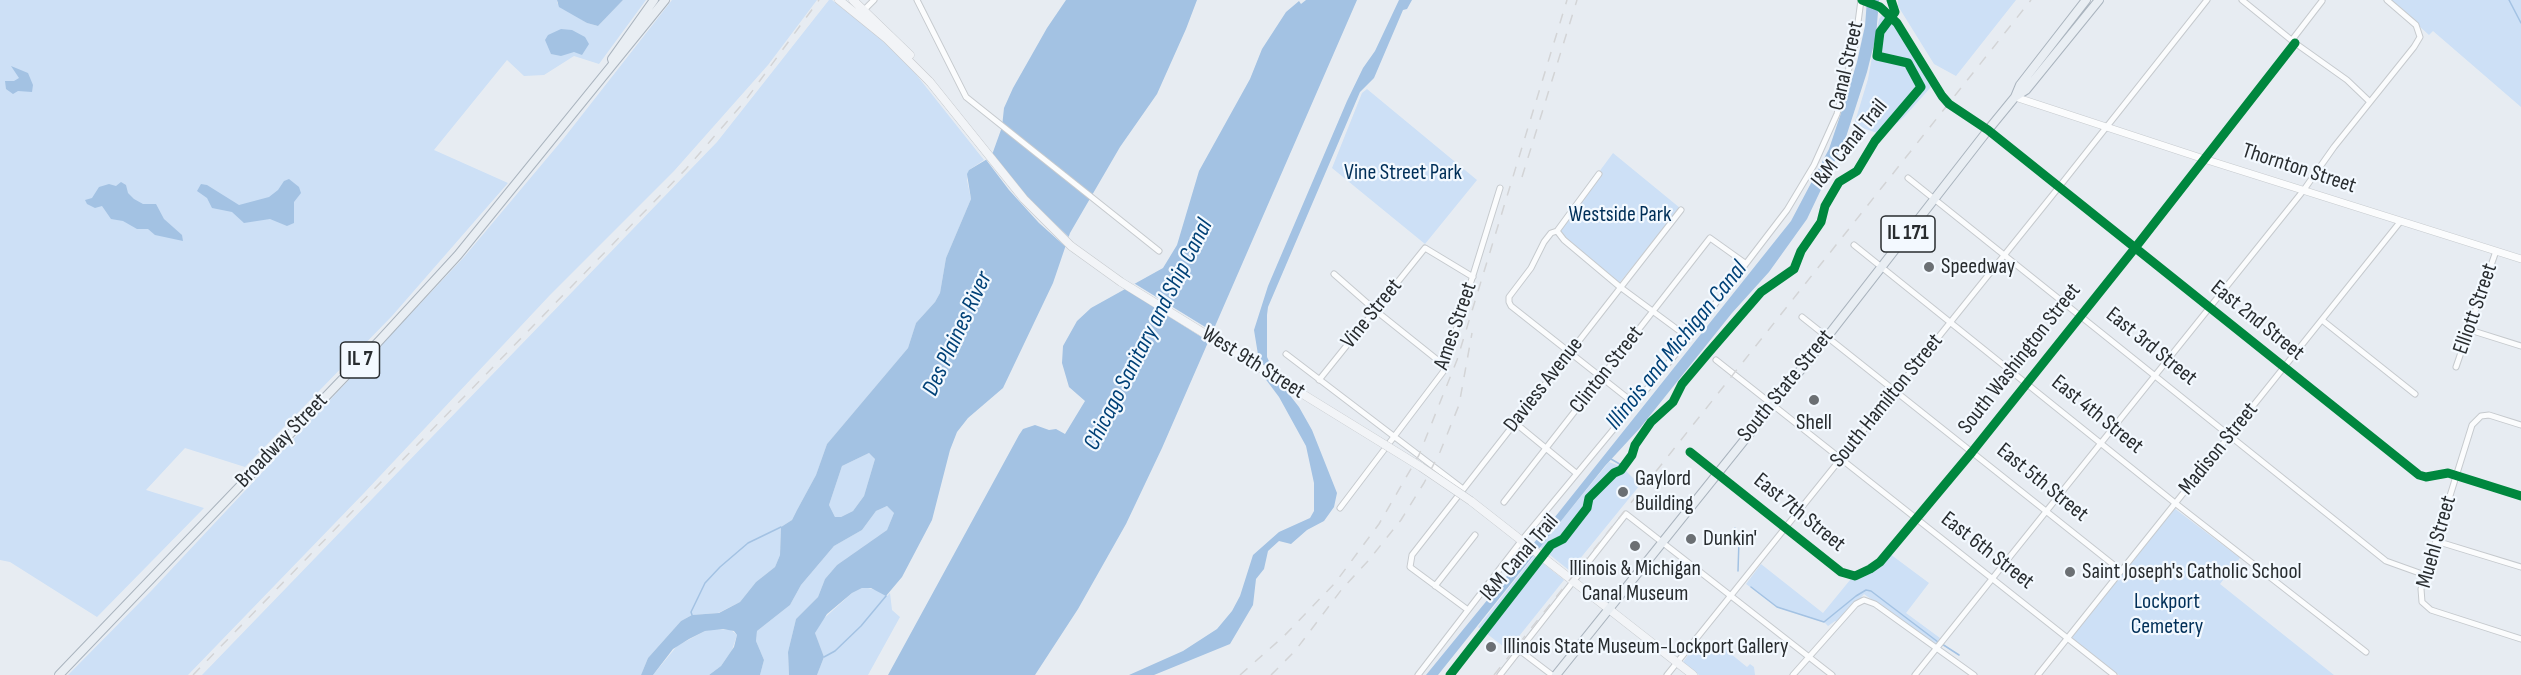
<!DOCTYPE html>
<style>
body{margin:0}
canvas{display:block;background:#e7ecf2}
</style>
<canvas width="2521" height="675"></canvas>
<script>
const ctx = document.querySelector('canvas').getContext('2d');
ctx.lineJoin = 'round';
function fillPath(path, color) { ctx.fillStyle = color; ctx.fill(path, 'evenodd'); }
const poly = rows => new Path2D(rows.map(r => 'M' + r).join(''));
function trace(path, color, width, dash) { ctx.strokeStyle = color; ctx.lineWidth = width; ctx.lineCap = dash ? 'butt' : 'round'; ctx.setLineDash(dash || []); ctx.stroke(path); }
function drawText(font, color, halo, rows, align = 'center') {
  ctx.font = font + ' "Sofia Sans Condensed",sans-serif'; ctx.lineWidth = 4.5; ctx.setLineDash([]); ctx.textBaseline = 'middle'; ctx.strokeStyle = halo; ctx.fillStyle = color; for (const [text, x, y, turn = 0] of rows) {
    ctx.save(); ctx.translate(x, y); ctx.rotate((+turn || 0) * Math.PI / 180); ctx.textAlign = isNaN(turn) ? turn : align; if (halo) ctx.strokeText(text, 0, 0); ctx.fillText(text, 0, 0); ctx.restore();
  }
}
const green = poly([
 [0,0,557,0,557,3,587,23,598,26,623,0,646,0,599,64,574,56,544,75,524,76,507,60,434,150,508,183,392,316,245,467,185,448,146,490,204,508,97,617,10,562,0,560],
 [672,0,817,0,768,65,674,171,550,295,364,493,188,675,68,675,152,590,464,257,564,138],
 [829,0,832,0,878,36,907,63,984,160,969,170,967,180,971,199,946,258,940,293,935,302,916,323,908,348,827,444,816,475,797,510,792,520,781,527,780,555,775,567,756,582,740,602,718,613,692,615,681,621,648,658,641,675,202,675,717,142],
 [1898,0,2016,0,1956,76,1934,64,1898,6],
 [2390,0,2521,0,2521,107,2433,31,2429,35],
 [1883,14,1905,38,1931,87,1904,117,1883,135,1854,125,1868,79,1879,19],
 [1367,89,1477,180,1425,244,1332,168,1362,93],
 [1613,153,1680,208,1616,287,1554,233],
 [869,453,875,459,864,496,853,511,841,517,835,517,829,505,842,466],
 [1609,462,1622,467,1640,485,1570,571,1540,547],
 [887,506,894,513,887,530,837,565,825,579,818,597,796,619,788,652,789,675,760,675,764,660,756,641,757,631,790,605,801,585,834,546,862,530,876,511],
 [2174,508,2240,558,2220,584,2334,675,2119,675,2073,639,2072,635],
 [1890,554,1929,583,1906,613,1940,638,1935,645,1864,594,1838,623,1835,621,1828,626,1824,622,1777,607,1746,584,1761,564,1823,613,1850,580,1859,579,1871,573],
 [1534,556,1564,580,1508,650,1478,627],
 [864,587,880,591,887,596,890,593,892,610,900,617,868,675,817,675,824,657,815,633,820,622,852,593],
 [715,629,731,630,737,635,732,650,721,666,709,675,653,675,677,646,705,631],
 [1729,648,1733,651,1731,654,1747,667,1750,664,1754,667,1755,675,1699,675,1683,662,1693,649]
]);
const water = poly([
 [557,0,623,0,598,26,587,23,559,7],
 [1066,0,1197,0,1186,29,1157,94,1120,147,1070,233,1053,283,1003,388,968,418,957,432,950,450,932,520,902,577,886,596,871,588,862,588,852,593,827,614,815,633,824,657,817,675,789,675,788,652,796,619,818,597,825,579,837,565,887,530,894,513,887,506,876,511,862,530,834,546,801,585,790,605,757,631,756,641,764,660,760,675,709,675,721,666,734,647,737,635,734,631,723,629,705,631,689,639,673,649,653,675,641,675,648,658,681,621,692,615,719,613,740,602,756,582,775,567,780,555,781,527,792,520,797,510,816,475,827,444,908,348,916,323,935,302,940,293,946,258,971,199,967,174,969,170,989,158,993,152,1002,127,1004,108,1013,88,1047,28],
 [869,453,875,459,864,496,853,511,841,517,835,517,829,505,842,466],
 [1306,0,1357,0,1162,448,1126,524,1078,609,1035,675,888,675,1019,435,1023,429,1035,425,1049,430,1056,429,1065,434,1085,401,1069,387,1062,363,1063,346,1077,321,1091,308,1163,268,1177,245,1199,171,1250,79,1262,49,1286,12,1299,1,1301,4],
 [1399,0,1412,0,1407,9,1403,10,1374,78,1360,92,1268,307,1267,315,1267,357,1278,380,1299,407,1312,430,1337,493,1334,507,1324,521,1307,530,1291,544,1279,541,1268,551,1264,569,1256,579,1253,605,1230,644,1154,675,1129,675,1183,651,1217,629,1232,611,1240,596,1253,555,1279,532,1310,518,1314,511,1314,483,1306,446,1279,397,1261,373,1254,330,1268,286,1347,101,1363,68,1375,51],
 [1867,0,1879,0,1876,36,1867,72,1846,137,1807,219,1769,272,1732,313,1640,428,1605,466,1438,675,1426,675,1551,522,1791,221,1829,149,1846,98,1857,62,1865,26],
 [561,29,572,30,585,37,589,44,582,55,574,52,561,56,551,54,545,40,548,35],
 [11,66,28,73,33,85,32,92,18,91,13,94,6,89,5,81,14,81,19,78],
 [289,179,299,187,301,193,294,202,294,223,287,226,270,219,244,223,232,212,212,208,207,198,197,191,201,184,207,185,239,205,269,197,278,190,284,181],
 [121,182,126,185,128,193,134,199,143,204,156,204,164,219,182,235,183,241,155,235,148,229,137,229,123,221,111,219,102,206,95,208,87,204,85,200,92,198,99,187,109,184,116,186]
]);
const pier = poly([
 [990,150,1028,198,1071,239,1067,248,1039,223,1009,190,984,157],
 [1132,282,1215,333,1211,343,1122,287]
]);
const stream = poly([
 [2509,0,2521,23],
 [1611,459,1623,466],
 [1735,528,1739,540,1738,571],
 [1751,587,1777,607,1824,622,1856,596,1866,590,1871,591,1938,642],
 [692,615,691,612,705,583,720,567,748,543,781,527],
 [1942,644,1959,655],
 [824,657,835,651,861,626,886,596]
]);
const minor = poly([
 [917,0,966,97,1159,251],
 [1862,0,1880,7,1897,23,1942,96,1949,104,1988,130,2419,475,2426,477,2448,473,2521,496],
 [2242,0,2295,43,2347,80,2370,102],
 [862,12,874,0],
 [2292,40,2322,1],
 [1599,174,1557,231,1551,233,1544,242,1531,268,1509,297,1509,302,1511,306,1635,404],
 [1908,178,2386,561,2425,575],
 [1557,231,1564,240,1620,287,1689,338],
 [1854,245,2175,503,2366,652],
 [1334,274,1375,310,1445,366],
 [1802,317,2120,570],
 [2322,320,2415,394],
 [2470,330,2521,346],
 [1286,354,1463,489],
 [1716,360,2114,675],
 [2456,367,2496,251],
 [1319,380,1425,248,1473,277],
 [1514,422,1576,473],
 [2521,425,2489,415,2481,416,2472,425,2421,589,2422,602,2431,610,2521,639],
 [1690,452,1841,572,1855,576,1870,569,1880,562,1972,452,2135,248,2295,43],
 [1504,502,1710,238,1745,263],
 [1340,508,1443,372,1500,188],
 [2436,541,2521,567],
 [1435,586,1475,535],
 [1468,610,1410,567,1412,555,1681,210],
 [1510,643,1552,675],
 [1418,675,1522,540,1689,338,1787,210,1814,165,1837,114,1855,45,1861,0],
 [1500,675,1626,514,1832,675],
 [1667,675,2059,187,2207,0],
 [1793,675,1856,604,1864,600,1875,604,1974,675],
 [1915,675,2303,191,2334,147,2414,47,2420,37,2416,25,2387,0],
 [2038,675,2400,222]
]);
const tertiary = poly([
 [2015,97,2204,159,2521,259]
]);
const secondary = poly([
 [839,0,887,39,930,82],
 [853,0,910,55],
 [1471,501,1693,675]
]);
const primary = poly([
 [613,62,612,59,654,0],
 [2015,97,2020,85,2086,0],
 [59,675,380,340,458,255,665,0],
 [1556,675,1827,337,1988,130,2015,97,2026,90,2099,0]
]);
const rail = poly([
 [1522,177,1577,0],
 [193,675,686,169,745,101,819,0],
 [1240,675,1284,636,1335,583,1379,524,1419,455,1457,360,1567,0],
 [1271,675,1295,651,1342,589,1368,561,1401,520,1424,483,1440,452,1459,405,1472,333],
 [1494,675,2031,0]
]);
const secondaryBridge = poly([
 [930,82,1024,199,1071,246,1121,282,1421,467,1471,501]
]);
const cycleway = poly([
 [1862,0,1880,7,1897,23,1942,96,1949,104,1988,130,2419,475,2426,477,2448,473,2521,496],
 [1690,452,1841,572,1855,576,1870,569,1880,562,1972,452,2135,248,2295,43],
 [1450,675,1551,545,1563,539,1587,508,1589,498,1614,473,1621,470,1632,455,1635,445,1651,422,1673,402,1682,384,1709,352,1761,292,1794,269,1801,251,1821,222,1825,206,1839,182,1857,171,1875,141,1921,87,1908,63,1877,56,1880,32,1895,12,1891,0]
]);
const markers = [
 [1929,267,6,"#6b6f73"],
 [1814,400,6,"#6b6f73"],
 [1623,492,6,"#6b6f73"],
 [1691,539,6,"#6b6f73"],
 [1635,546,6,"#6b6f73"],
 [2070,572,6,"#6b6f73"],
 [1491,647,6,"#6b6f73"]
];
const shields = [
 [1908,234,54],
 [360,360,39]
];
const shieldNames = [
 ["IL 171",1908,234],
 ["IL 7",360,360]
];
const streetNames = [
 ["Canal Street",1847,66,-77],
 ["I&M Canal Trail",1850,144,-51],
 ["Thornton Street",2299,169,18],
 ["Elliott Street",2476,309,-71],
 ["Vine Street",1372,314,-51],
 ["East 2nd Street",2257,321,39],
 ["Ames Street",1456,326,-71],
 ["East 3rd Street",2151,347,39],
 ["South Washington Street",2020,359,-52],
 ["West 9th Street",1253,363,32],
 ["Clinton Street",1607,370,-52],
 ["Daviess Avenue",1544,385,-52],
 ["South State Street",1786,386,-51],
 ["South Hamilton Street",1887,401,-51],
 ["East 4th Street",2097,415,39],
 ["Broadway Street",282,441,-46],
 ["Madison Street",2219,449,-51],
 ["East 5th Street",2042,483,39],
 ["East 7th Street",1799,513,39],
 ["Muehl Street",2437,542,-74],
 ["East 6th Street",1987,551,38],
 ["I&M Canal Trail",1520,558,-49]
];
const parkNames = [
 ["Vine Street Park",1403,173],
 ["Westside Park",1620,215],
 ["Lockport",2167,602],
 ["Cemetery",2167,627]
];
const poiNames = [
 ["Speedway",1941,267],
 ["Shell",1814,423,"center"],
 ["Gaylord",1635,479],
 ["Building",1635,504],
 ["Dunkin'",1703,539],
 ["Illinois & Michigan",1635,569,"center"],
 ["Canal Museum",1635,594,"center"],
 ["Saint Joseph's Catholic School",2082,572],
 ["Illinois State Museum-Lockport Gallery",1503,647]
];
const waterNames = [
 ["Des Plaines River",958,334,-65],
 ["Chicago Sanitary and Ship Canal",1149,335,-63],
 ["Illinois and Michigan Canal",1677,346,-51]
];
fillPath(green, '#cde0f6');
fillPath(water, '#a3c2e3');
fillPath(pier, '#e7ecf2');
trace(stream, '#a3c2e3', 1.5);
trace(minor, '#c6cace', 7);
trace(tertiary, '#c6cace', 8);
trace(secondary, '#c6cace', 9);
trace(primary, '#aab4be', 10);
trace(minor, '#fbfcfd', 5);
trace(tertiary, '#fbfcfd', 7);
trace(secondary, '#f2f4f7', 8);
trace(primary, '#e9eef3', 8);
trace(rail, '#d3d4d6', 1.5, [10, 10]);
trace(secondaryBridge, '#c6cace', 9, []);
trace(secondaryBridge, '#f2f4f7', 8);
trace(cycleway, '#00873e', 9);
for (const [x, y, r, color] of markers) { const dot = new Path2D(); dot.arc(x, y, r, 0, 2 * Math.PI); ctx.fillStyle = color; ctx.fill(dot); trace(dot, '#f3f9ff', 2); }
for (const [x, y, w] of shields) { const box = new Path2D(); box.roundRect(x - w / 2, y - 18, w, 36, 4.5); ctx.fillStyle = '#f3f9ff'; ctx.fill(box); trace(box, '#282c2f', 1.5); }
drawText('bold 21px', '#282c2f', null, shieldNames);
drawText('22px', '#282c2f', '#f3f9ff', streetNames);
drawText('22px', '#002f58', '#f3f9ff', parkNames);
drawText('22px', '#282c2f', '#f3f9ff', poiNames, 'left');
drawText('italic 24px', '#004177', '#f3f9ff', waterNames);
</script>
